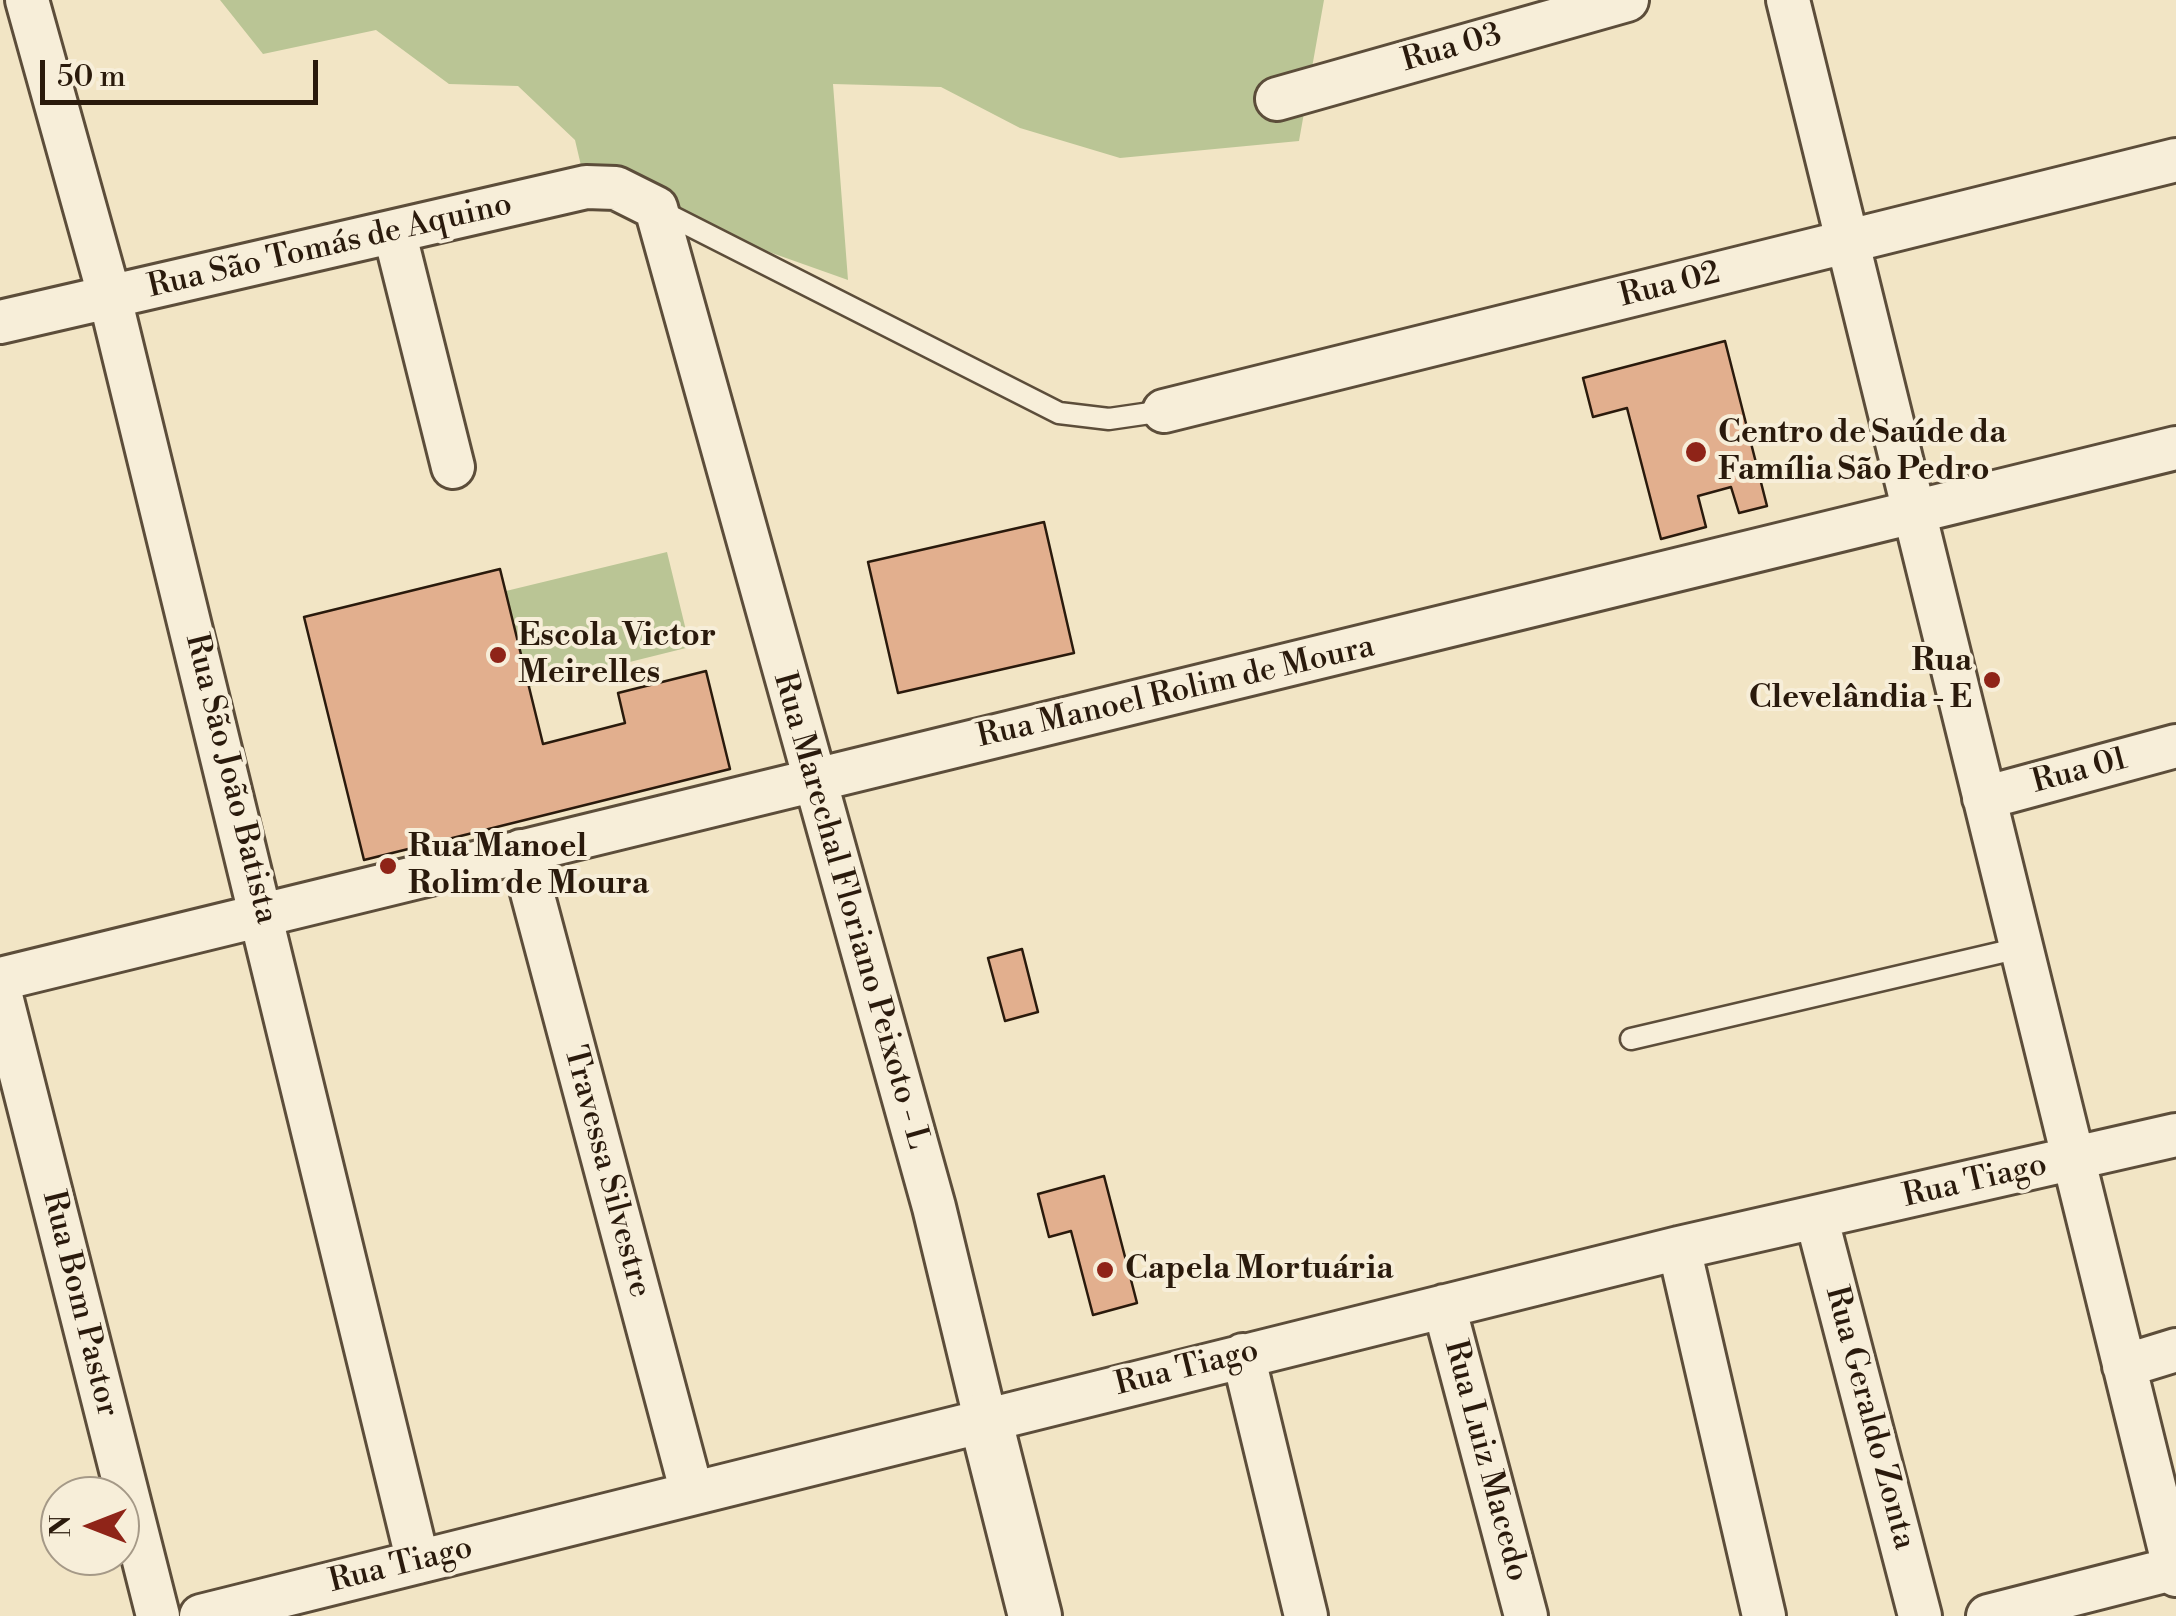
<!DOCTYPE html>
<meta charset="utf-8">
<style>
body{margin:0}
#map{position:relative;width:2176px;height:1616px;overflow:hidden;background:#f2e5c5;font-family:"Libre Bodoni",serif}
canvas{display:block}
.north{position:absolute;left:40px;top:1476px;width:100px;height:100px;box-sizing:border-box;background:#f7eed9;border:2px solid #a59987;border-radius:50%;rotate:270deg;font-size:28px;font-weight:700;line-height:40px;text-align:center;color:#2a1a0c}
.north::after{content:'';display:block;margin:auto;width:35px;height:45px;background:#8f2418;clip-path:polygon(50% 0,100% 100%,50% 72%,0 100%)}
.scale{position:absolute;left:40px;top:60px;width:278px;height:45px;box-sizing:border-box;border:5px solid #2a1a0c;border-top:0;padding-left:12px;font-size:30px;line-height:35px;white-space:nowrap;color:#2a1a0c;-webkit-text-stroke:8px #f7eed9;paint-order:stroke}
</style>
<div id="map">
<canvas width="2176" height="1616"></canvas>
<div class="north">N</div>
<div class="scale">50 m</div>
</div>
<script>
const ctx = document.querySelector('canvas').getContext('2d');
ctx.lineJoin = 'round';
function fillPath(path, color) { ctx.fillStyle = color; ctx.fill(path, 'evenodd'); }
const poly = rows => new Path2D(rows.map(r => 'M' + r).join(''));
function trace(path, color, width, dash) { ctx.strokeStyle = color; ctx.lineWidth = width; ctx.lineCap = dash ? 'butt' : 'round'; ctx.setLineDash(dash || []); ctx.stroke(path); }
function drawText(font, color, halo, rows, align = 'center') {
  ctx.font = font + ' "Libre Bodoni",serif'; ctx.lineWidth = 8; ctx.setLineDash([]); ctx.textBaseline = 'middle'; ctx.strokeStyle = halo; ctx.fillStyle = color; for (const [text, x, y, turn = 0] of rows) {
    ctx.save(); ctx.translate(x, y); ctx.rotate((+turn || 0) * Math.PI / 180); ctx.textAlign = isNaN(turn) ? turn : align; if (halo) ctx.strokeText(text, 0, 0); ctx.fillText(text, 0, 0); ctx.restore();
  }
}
const green = poly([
 [220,0,1324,0,1299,141,1120,158,1020,128,941,87,833,84,848,280,586,187,575,140,518,86,449,84,376,30,263,54],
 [667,552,690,647,529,687,506,591]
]);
const building = poly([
 [1725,341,1767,506,1739,513,1731,487,1698,496,1706,527,1661,539,1627,408,1593,417,1583,378,1725,341],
 [1044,522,1074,653,898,693,868,562,1044,522],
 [500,569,543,744,625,723,618,693,706,671,730,769,364,860,304,617,500,569],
 [1022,949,1038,1012,1005,1021,988,958,1022,949],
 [1104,1176,1137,1303,1093,1315,1071,1231,1049,1237,1038,1194,1104,1176]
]);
const service = poly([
 [657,209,1059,413,1109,419,1164,411],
 [1631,1039,2024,947]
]);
const minor = poly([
 [27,0,110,298,418,1562],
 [1788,0,2176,1575],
 [1277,99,1627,0],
 [395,235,453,467],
 [0,322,586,187,616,188,656,208,934,1207,985,1418],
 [1164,411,2176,160],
 [1984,798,2176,746],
 [521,851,692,1493],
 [0,979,2176,448],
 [0,992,158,1616],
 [1817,1220,1920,1616],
 [1679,1248,1764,1616],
 [1444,1306,1526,1616],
 [1243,1355,1306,1616],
 [2124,1366,2176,1350],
 [201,1616,1679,1248,2176,1135],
 [1988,1616,2176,1568]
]);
const tertiary = poly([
 [985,1418,1035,1616]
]);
const markers = [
 [1696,452,12,"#8f2418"],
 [498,655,10,"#8f2418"],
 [1992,680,10,"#8f2418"],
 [388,866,10,"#8f2418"],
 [1105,1270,10,"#8f2418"]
];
const streetNames = [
 ["Rua 03",1452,49,-16],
 ["Rua São Tomás de Aquino",330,247,-13],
 ["Rua 02",1670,286,-14],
 ["Rua Manoel Rolim de Moura",1176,693,-13],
 ["Rua 01",2080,772,-15],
 ["Rua São João Batista",230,779,76],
 ["Rua Marechal Floriano Peixoto - L",850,911,74],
 ["Travessa Silvestre",606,1172,75],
 ["Rua Tiago",1975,1182,-13],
 ["Rua Bom Pastor",79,1304,76],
 ["Rua Tiago",1187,1369,-14],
 ["Rua Geraldo Zonta",1869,1418,75],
 ["Rua Luiz Macedo",1485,1461,75],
 ["Rua Tiago",401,1566,-14]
];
const poiNames = [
 ["Centro de Saúde da",1718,434],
 ["Família São Pedro",1718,471],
 ["Escola Victor",518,637],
 ["Meirelles",518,674],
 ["Rua",1972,662,"right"],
 ["Clevelândia - E",1972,699,"right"],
 ["Rua Manoel",408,848],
 ["Rolim de Moura",408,885],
 ["Capela Mortuária",1125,1270]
];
fillPath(green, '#bac595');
fillPath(building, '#e2af8e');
trace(building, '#2a1a0c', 2.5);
trace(service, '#5c4d3a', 25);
trace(minor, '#5c4d3a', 48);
trace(tertiary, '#5c4d3a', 58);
trace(service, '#f7eed9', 20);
trace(minor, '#f7eed9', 42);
trace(tertiary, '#f7eed9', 52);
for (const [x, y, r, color] of markers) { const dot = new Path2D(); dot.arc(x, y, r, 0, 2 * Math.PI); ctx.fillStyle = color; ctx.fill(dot); trace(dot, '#f7eed9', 4); }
drawText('32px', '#2a1a0c', '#f7eed9', streetNames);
drawText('bold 32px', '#2a1a0c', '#f7eed9', poiNames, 'left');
</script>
